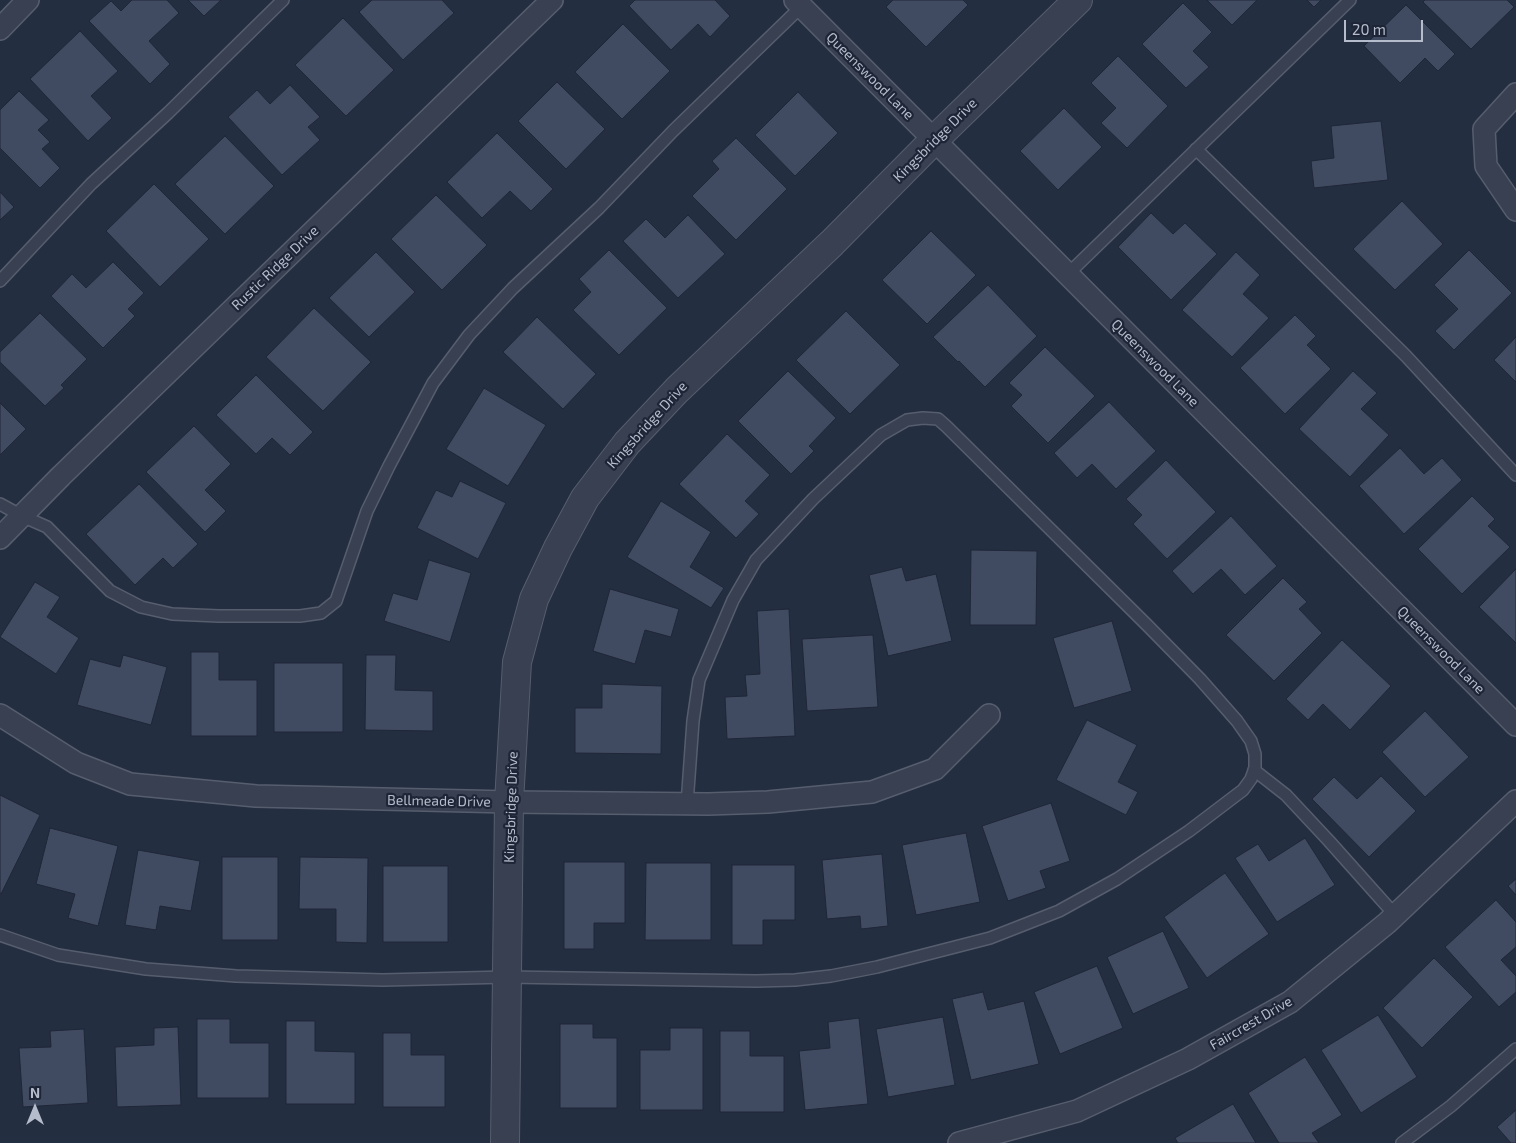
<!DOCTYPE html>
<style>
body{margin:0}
#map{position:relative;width:1516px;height:1143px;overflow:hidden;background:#242e41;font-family:"Exo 2",sans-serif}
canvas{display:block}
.north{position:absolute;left:10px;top:1083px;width:50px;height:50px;-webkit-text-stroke:4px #1d2536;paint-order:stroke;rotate:0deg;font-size:14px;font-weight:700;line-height:20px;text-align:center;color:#b5bccb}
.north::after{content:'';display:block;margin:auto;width:18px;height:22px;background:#b5bccb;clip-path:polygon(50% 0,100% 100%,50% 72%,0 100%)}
.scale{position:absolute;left:1344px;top:20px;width:79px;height:22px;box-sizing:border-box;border:2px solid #b5bccb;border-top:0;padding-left:6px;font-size:15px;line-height:18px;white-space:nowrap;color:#b5bccb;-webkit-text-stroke:4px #1d2536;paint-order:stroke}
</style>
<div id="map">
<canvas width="1516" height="1143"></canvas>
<div class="north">N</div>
<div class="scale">20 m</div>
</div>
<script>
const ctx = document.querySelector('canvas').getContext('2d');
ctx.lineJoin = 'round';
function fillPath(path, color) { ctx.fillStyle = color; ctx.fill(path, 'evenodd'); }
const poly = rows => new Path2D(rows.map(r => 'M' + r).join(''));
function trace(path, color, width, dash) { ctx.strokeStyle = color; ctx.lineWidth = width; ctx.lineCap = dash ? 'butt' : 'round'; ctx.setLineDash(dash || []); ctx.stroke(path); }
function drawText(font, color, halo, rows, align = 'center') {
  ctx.font = font + ' "Exo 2",sans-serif'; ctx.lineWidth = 4.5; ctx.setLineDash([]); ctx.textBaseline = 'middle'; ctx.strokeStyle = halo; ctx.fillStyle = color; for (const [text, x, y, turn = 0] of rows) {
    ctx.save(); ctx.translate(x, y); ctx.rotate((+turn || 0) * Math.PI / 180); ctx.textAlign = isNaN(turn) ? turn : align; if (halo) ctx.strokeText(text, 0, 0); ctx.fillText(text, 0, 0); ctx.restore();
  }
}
const building = poly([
 [132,0,167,0,179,13,149,41,170,64,150,84,89,21,111,1,121,11,132,0],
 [188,0,221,0,204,16,188,0],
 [372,0,442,0,454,13,403,60,359,12,372,0],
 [635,0,715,0,730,16,710,37,698,24,671,50,629,6,635,0],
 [893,0,963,0,968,5,926,47,886,7,893,0],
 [1207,0,1257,0,1232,25,1207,0],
 [1307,0,1321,0,1314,7,1307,0],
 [1425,0,1507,0,1514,7,1471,49,1423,2,1425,0],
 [1183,3,1212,32,1193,51,1209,67,1186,88,1142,44,1183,3],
 [1406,5,1455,54,1438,71,1425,58,1400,83,1364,46,1406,5],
 [343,18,394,70,346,116,295,65,343,18],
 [623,24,670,71,622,119,575,72,623,24],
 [80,31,118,71,91,96,112,118,88,141,30,79,80,31],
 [1118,56,1168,106,1127,148,1101,123,1116,108,1091,83,1118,56],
 [557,82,605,129,566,169,518,121,557,82],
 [290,85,320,117,308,127,320,140,282,175,228,117,257,90,270,104,290,85],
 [19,91,49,120,38,130,50,142,42,149,60,168,40,188,0,148,0,110,19,91],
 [798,92,838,133,795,176,755,135,798,92],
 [1064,108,1102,147,1058,190,1020,151,1064,108],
 [1381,121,1388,180,1314,188,1311,161,1334,158,1331,126,1381,121],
 [497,133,553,189,531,211,510,191,482,218,447,182,497,133],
 [225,136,274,186,225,234,175,184,225,136],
 [736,138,787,189,736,240,692,196,719,169,712,161,736,138],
 [154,184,209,239,160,287,106,231,154,184],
 [0,192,14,207,0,220,0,192],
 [436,195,487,245,442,290,391,239,436,195],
 [1402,201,1443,244,1395,290,1353,249,1402,201],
 [1151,213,1173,234,1185,223,1217,254,1171,300,1118,247,1151,213],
 [688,215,725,254,678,298,623,241,646,219,665,238,688,215],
 [931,231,976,275,927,324,882,280,931,231],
 [609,250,667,308,619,355,573,310,591,292,579,279,609,250],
 [1469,250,1512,293,1454,350,1435,331,1458,309,1434,285,1469,250],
 [376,252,415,292,369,337,329,298,376,252],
 [1236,252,1260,275,1243,294,1269,318,1232,357,1182,310,1236,252],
 [113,262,144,293,128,309,135,316,103,348,51,296,72,274,86,288,113,262],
 [988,285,1037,336,985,387,959,361,958,362,933,337,988,285],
 [314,308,371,362,323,411,266,357,314,308],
 [846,311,900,365,850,414,796,360,846,311],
 [40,313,87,359,61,385,64,388,45,406,0,362,0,352,40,313],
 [1295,315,1316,336,1307,345,1331,369,1285,414,1240,368,1295,315],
 [537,317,596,374,563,409,503,352,537,317],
 [1516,337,1516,382,1494,360,1516,337],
 [1045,347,1095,396,1048,443,1011,406,1022,395,1009,383,1045,347],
 [788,371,836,418,809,446,814,451,791,474,738,421,788,371],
 [1353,371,1377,393,1361,409,1389,435,1350,477,1299,429,1353,371],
 [256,375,313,432,290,455,272,438,256,454,216,415,256,375],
 [484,388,546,425,508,486,446,449,484,388],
 [1109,402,1156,451,1116,489,1092,464,1077,478,1054,453,1109,402],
 [0,403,26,429,0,455,0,403],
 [194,426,231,464,205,490,226,511,205,532,146,472,194,426],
 [727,434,770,475,745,501,759,514,736,538,679,484,727,434],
 [1400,448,1424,474,1442,458,1462,480,1404,534,1359,486,1400,448],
 [1166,460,1216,512,1167,559,1133,524,1142,515,1126,499,1166,460],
 [460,481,506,503,478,559,417,528,436,490,452,497,460,481],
 [139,484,198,544,173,568,163,558,135,585,86,534,139,484],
 [1472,496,1495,519,1488,526,1510,547,1462,594,1418,549,1472,496],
 [661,501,711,532,690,567,724,588,711,608,627,557,661,501],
 [1231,516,1277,566,1245,595,1221,569,1193,594,1172,571,1231,516],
 [971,550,1037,551,1036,625,970,625,971,550],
 [429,560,471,573,450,642,384,621,393,593,417,600,429,560],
 [902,567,906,581,936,574,952,641,888,656,869,575,902,567],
 [1516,569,1516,643,1479,607,1516,569],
 [1283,578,1307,602,1299,609,1322,633,1274,681,1226,635,1283,578],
 [35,582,60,597,47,617,79,638,56,674,0,637,35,582],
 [610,589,679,609,671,637,645,630,635,664,593,651,610,589],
 [789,609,795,736,727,739,725,697,747,696,745,675,760,674,757,611,789,609],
 [1112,621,1132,691,1074,708,1053,638,1112,621],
 [873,635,878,707,807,711,802,639,873,635],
 [1342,640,1391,686,1350,730,1323,704,1308,720,1286,699,1342,640],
 [191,652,219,652,219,680,257,680,257,736,191,736,191,652],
 [123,655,167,667,151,725,77,705,90,659,120,667,123,655],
 [366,655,396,655,395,690,433,691,433,731,365,730,366,655],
 [274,663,343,663,343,732,274,732,274,663],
 [602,684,662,686,661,754,575,753,575,708,602,708,602,684],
 [1425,711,1469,757,1425,797,1382,752,1425,711],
 [1087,720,1137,745,1118,782,1138,792,1126,815,1056,780,1087,720],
 [1381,776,1416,811,1369,857,1312,799,1334,777,1357,799,1381,776],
 [0,795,40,815,1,894,0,893,0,795],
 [1051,803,1070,861,1040,871,1046,888,1008,901,982,826,1051,803],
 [50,828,118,846,98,926,68,918,75,894,36,884,50,828],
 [966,833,980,902,916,915,902,845,966,833],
 [1305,838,1335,885,1277,922,1235,858,1258,844,1269,861,1305,838],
 [138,850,200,861,191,911,160,906,156,930,125,925,138,850],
 [882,854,888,926,861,929,860,916,827,919,822,860,882,854],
 [222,857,278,857,278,940,222,940,222,857],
 [300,857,368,858,367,943,336,942,336,909,299,909,300,857],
 [564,862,625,862,625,923,594,923,594,949,564,949,564,862],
 [646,863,711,863,711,940,645,940,646,863],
 [732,865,795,865,795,920,763,920,763,945,732,945,732,865],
 [383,866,448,866,448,942,383,942,383,866],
 [1225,873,1269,934,1207,978,1164,917,1225,873],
 [1516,879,1516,895,1508,886,1516,879],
 [1496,900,1516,922,1516,947,1501,960,1516,976,1516,992,1499,1007,1445,947,1496,900],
 [1163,931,1189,988,1133,1014,1107,957,1163,931],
 [1434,958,1473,997,1422,1048,1383,1008,1434,958],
 [1097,966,1123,1028,1060,1054,1034,992,1097,966],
 [983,992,988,1010,1024,1001,1039,1064,971,1080,952,999,983,992],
 [1378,1015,1417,1077,1361,1113,1321,1050,1378,1015],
 [943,1017,955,1085,888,1097,876,1029,943,1017],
 [859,1018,868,1104,805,1110,799,1051,830,1048,828,1022,859,1018],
 [197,1019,230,1019,230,1043,269,1043,269,1098,197,1098,197,1019],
 [286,1021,315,1021,315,1051,355,1052,355,1104,286,1104,286,1021],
 [560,1024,593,1024,593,1038,617,1038,617,1108,560,1108,560,1024],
 [178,1027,181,1105,117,1107,115,1047,154,1045,154,1028,178,1027],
 [670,1028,703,1028,703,1110,640,1110,640,1050,670,1050,670,1028],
 [84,1029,88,1103,23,1107,19,1048,51,1047,50,1031,84,1029],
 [720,1031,750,1031,750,1056,784,1056,784,1112,720,1112,720,1031],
 [383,1033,411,1033,411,1055,445,1055,445,1107,383,1107,383,1033],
 [1305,1057,1342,1115,1312,1133,1319,1143,1279,1143,1248,1093,1305,1057],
 [1233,1104,1256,1143,1178,1143,1175,1138,1233,1104],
 [1516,1110,1516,1143,1511,1143,1497,1127,1516,1110]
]);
const service = poly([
 [1196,149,1406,356,1516,475],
 [1068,274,1350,0],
 [0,281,91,184,168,113,283,0],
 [0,504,22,516,47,527,110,591,141,607,172,614,219,616,300,616,321,613,336,601,367,511,389,466,433,383,469,335,513,288,599,208,673,131,804,4],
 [1254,770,1286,795,1329,841,1395,915],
 [0,935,58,955,146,969,236,976,383,980,507,977,756,981,795,980,831,976,877,967,990,938,1059,911,1117,879,1189,831,1243,790,1251,779,1255,768,1255,754,1251,741,1237,721,1200,679,1147,625,946,426,938,419,923,418,907,420,881,435,813,499,756,560,733,600,699,680,693,721,687,804],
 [1402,1143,1451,1106,1516,1049]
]);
const minor = poly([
 [795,0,1516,725],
 [0,29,28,0],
 [1516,94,1484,129,1486,166,1516,210],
 [0,538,61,476,552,0],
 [0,715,76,763,130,784,256,796,509,802,708,804,768,802,872,792,935,769,989,715],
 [959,1143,1077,1111,1188,1059,1290,1002,1387,923,1516,801]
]);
const tertiary = poly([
 [505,1143,509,802,517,662,534,599,558,548,585,498,627,443,677,390,832,243,934,140,1078,0]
]);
const streetNames = [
 ["Queenswood Lane",870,76,45],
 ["Kingsbridge Drive",935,140,-45],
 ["Rustic Ridge Drive",275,268,-44],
 ["Queenswood Lane",1155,363,45],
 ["Kingsbridge Drive",647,425,-48],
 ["Queenswood Lane",1441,650,45],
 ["Bellmeade Drive",439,801,1],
 ["Kingsbridge Drive",511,807,-88],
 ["Faircrest Drive",1251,1023,-30]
];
fillPath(building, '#404b61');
trace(building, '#1f2738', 1);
trace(service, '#565e6e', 14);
trace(minor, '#565e6e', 24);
trace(tertiary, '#565e6e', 30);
trace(service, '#394051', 11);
trace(minor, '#394051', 21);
trace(tertiary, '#394051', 28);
drawText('14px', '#b5bccb', '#1d2536', streetNames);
</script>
